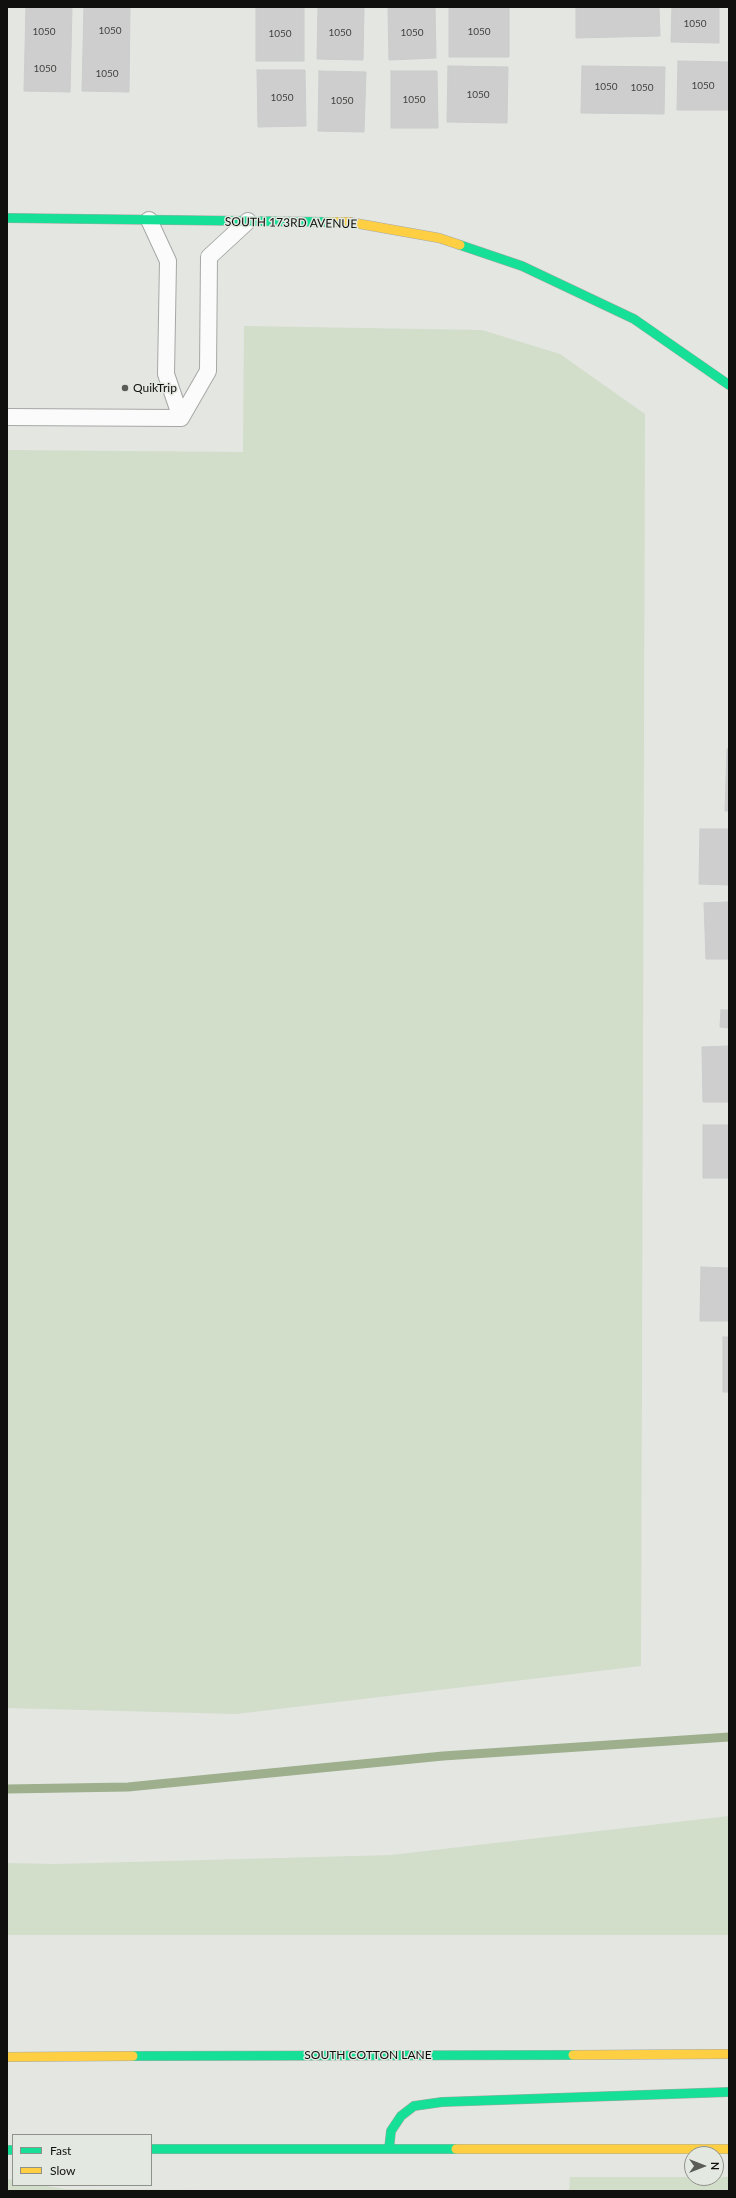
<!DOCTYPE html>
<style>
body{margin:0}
#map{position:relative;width:736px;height:2198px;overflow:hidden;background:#e4e6e2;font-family:Lato,sans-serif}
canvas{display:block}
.frame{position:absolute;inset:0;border:8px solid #10110e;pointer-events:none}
.legend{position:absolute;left:12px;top:2134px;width:140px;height:52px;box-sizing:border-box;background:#e3e8e0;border:1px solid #8f928c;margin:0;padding:5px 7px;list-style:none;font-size:12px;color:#10110e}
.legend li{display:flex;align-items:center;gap:8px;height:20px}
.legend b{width:20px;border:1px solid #8f928c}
.north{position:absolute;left:684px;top:2146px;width:40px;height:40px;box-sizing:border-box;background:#e3e8e0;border:1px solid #8f928c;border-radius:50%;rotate:90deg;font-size:11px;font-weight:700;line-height:16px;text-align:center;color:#10110e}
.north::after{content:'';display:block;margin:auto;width:14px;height:18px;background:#5a5c58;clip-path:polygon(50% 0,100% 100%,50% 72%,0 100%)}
</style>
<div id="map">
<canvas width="736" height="2198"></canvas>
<div class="frame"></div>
<ul class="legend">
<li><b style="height:5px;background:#16e098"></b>Fast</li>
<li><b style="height:5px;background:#ffcf43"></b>Slow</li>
</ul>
<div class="north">N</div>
</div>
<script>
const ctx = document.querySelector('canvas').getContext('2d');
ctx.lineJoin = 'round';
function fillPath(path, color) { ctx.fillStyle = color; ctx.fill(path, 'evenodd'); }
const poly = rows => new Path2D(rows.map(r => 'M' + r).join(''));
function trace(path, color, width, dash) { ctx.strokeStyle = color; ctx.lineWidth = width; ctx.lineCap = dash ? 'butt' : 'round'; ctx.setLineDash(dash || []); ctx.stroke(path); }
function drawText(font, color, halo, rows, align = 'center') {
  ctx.font = font + ' Lato,sans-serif'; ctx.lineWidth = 3; ctx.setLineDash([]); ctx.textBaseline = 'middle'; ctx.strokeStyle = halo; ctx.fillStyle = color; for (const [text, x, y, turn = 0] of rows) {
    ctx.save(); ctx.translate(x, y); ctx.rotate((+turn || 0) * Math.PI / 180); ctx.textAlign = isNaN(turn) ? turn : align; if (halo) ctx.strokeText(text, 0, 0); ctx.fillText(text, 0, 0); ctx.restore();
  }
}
const green = poly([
 [244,326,482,330,560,354,645,414,641,1666,236,1714,7,1708,7,450,243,452],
 [729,1816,729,1935,7,1935,7,1863,56,1864,391,1855],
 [570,2177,729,2177,729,2191,569,2191],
 [7,2179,13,2180,13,2185,40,2185,65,2189,338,2191,7,2191]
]);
const stream = poly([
 [7,1789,128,1787,443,1756,729,1737]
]);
const building = poly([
 [26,7,72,7,70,92,24,91,26,7],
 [84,7,130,7,129,92,82,91,84,7],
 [256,7,304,7,304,61,256,61,256,7],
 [318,7,364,7,363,60,317,59,318,7],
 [388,7,435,7,436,58,389,60,388,7],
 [449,7,509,7,509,57,449,57,449,7],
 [576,7,659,7,660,36,576,38,576,7],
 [672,7,719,7,719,43,671,42,672,7],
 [678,61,729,62,729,110,677,110,678,61],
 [448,66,508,67,507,123,447,122,448,66],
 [582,66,665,67,664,114,581,113,582,66],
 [257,70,305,70,306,126,258,127,257,70],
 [319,71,366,72,364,132,318,131,319,71],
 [391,71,437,71,438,128,391,128,391,71],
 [727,749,729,749,729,811,725,811,727,749],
 [700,829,729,829,729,885,699,884,700,829],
 [729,902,729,959,706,959,704,903,729,902],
 [721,1010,729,1010,729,1028,720,1027,721,1010],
 [729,1046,729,1102,703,1102,702,1047,729,1046],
 [703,1125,729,1125,729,1178,703,1178,703,1125],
 [701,1267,729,1268,729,1321,700,1321,701,1267],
 [723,1337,729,1337,729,1392,723,1392,723,1337]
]);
const lane = poly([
 [149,220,168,261,166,374,181,418],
 [7,417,181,418],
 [181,418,208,371,209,257,248,221]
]);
const fast = poly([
 [7,218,329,222],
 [460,245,522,266,634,319,729,385],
 [133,2056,573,2055],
 [151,2149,456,2149],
 [389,2149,391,2131,401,2116,414,2106,442,2102,729,2092],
 [7,2150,13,2150]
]);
const slow = poly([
 [329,222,349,222,439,238,460,245],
 [573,2055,729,2054],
 [7,2057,133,2056],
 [456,2149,729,2149]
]);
const markers = [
 [125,388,4,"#5a5c58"]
];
const numberNames = [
 ["1050",695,24],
 ["1050",110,31],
 ["1050",44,32],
 ["1050",479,32],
 ["1050",340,33],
 ["1050",412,33],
 ["1050",280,34],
 ["1050",45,69],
 ["1050",107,74],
 ["1050",703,86],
 ["1050",606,87],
 ["1050",642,88],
 ["1050",478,95],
 ["1050",282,98],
 ["1050",414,100],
 ["1050",342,101]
];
const streetNames = [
 ["SOUTH 173RD AVENUE",291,223,1],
 ["SOUTH COTTON LANE",368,2055]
];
const poiNames = [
 ["QuikTrip",133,388]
];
fillPath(green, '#d2ddca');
trace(stream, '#9daf8d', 9);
fillPath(building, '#cecece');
trace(building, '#cbcccc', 1);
trace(lane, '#a6a8a5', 18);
trace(fast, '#a6a8a5', 10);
trace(slow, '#a6a8a5', 10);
trace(lane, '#fbfbfb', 16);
trace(fast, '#16e098', 9);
trace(slow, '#ffcf43', 9);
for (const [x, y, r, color] of markers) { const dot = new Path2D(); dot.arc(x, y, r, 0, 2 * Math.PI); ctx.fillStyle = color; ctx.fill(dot); trace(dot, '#e3e8e0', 1.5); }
drawText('10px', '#424341', null, numberNames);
drawText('12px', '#10110e', '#e3e8e0', streetNames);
drawText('12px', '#10110e', '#e3e8e0', poiNames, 'left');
</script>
